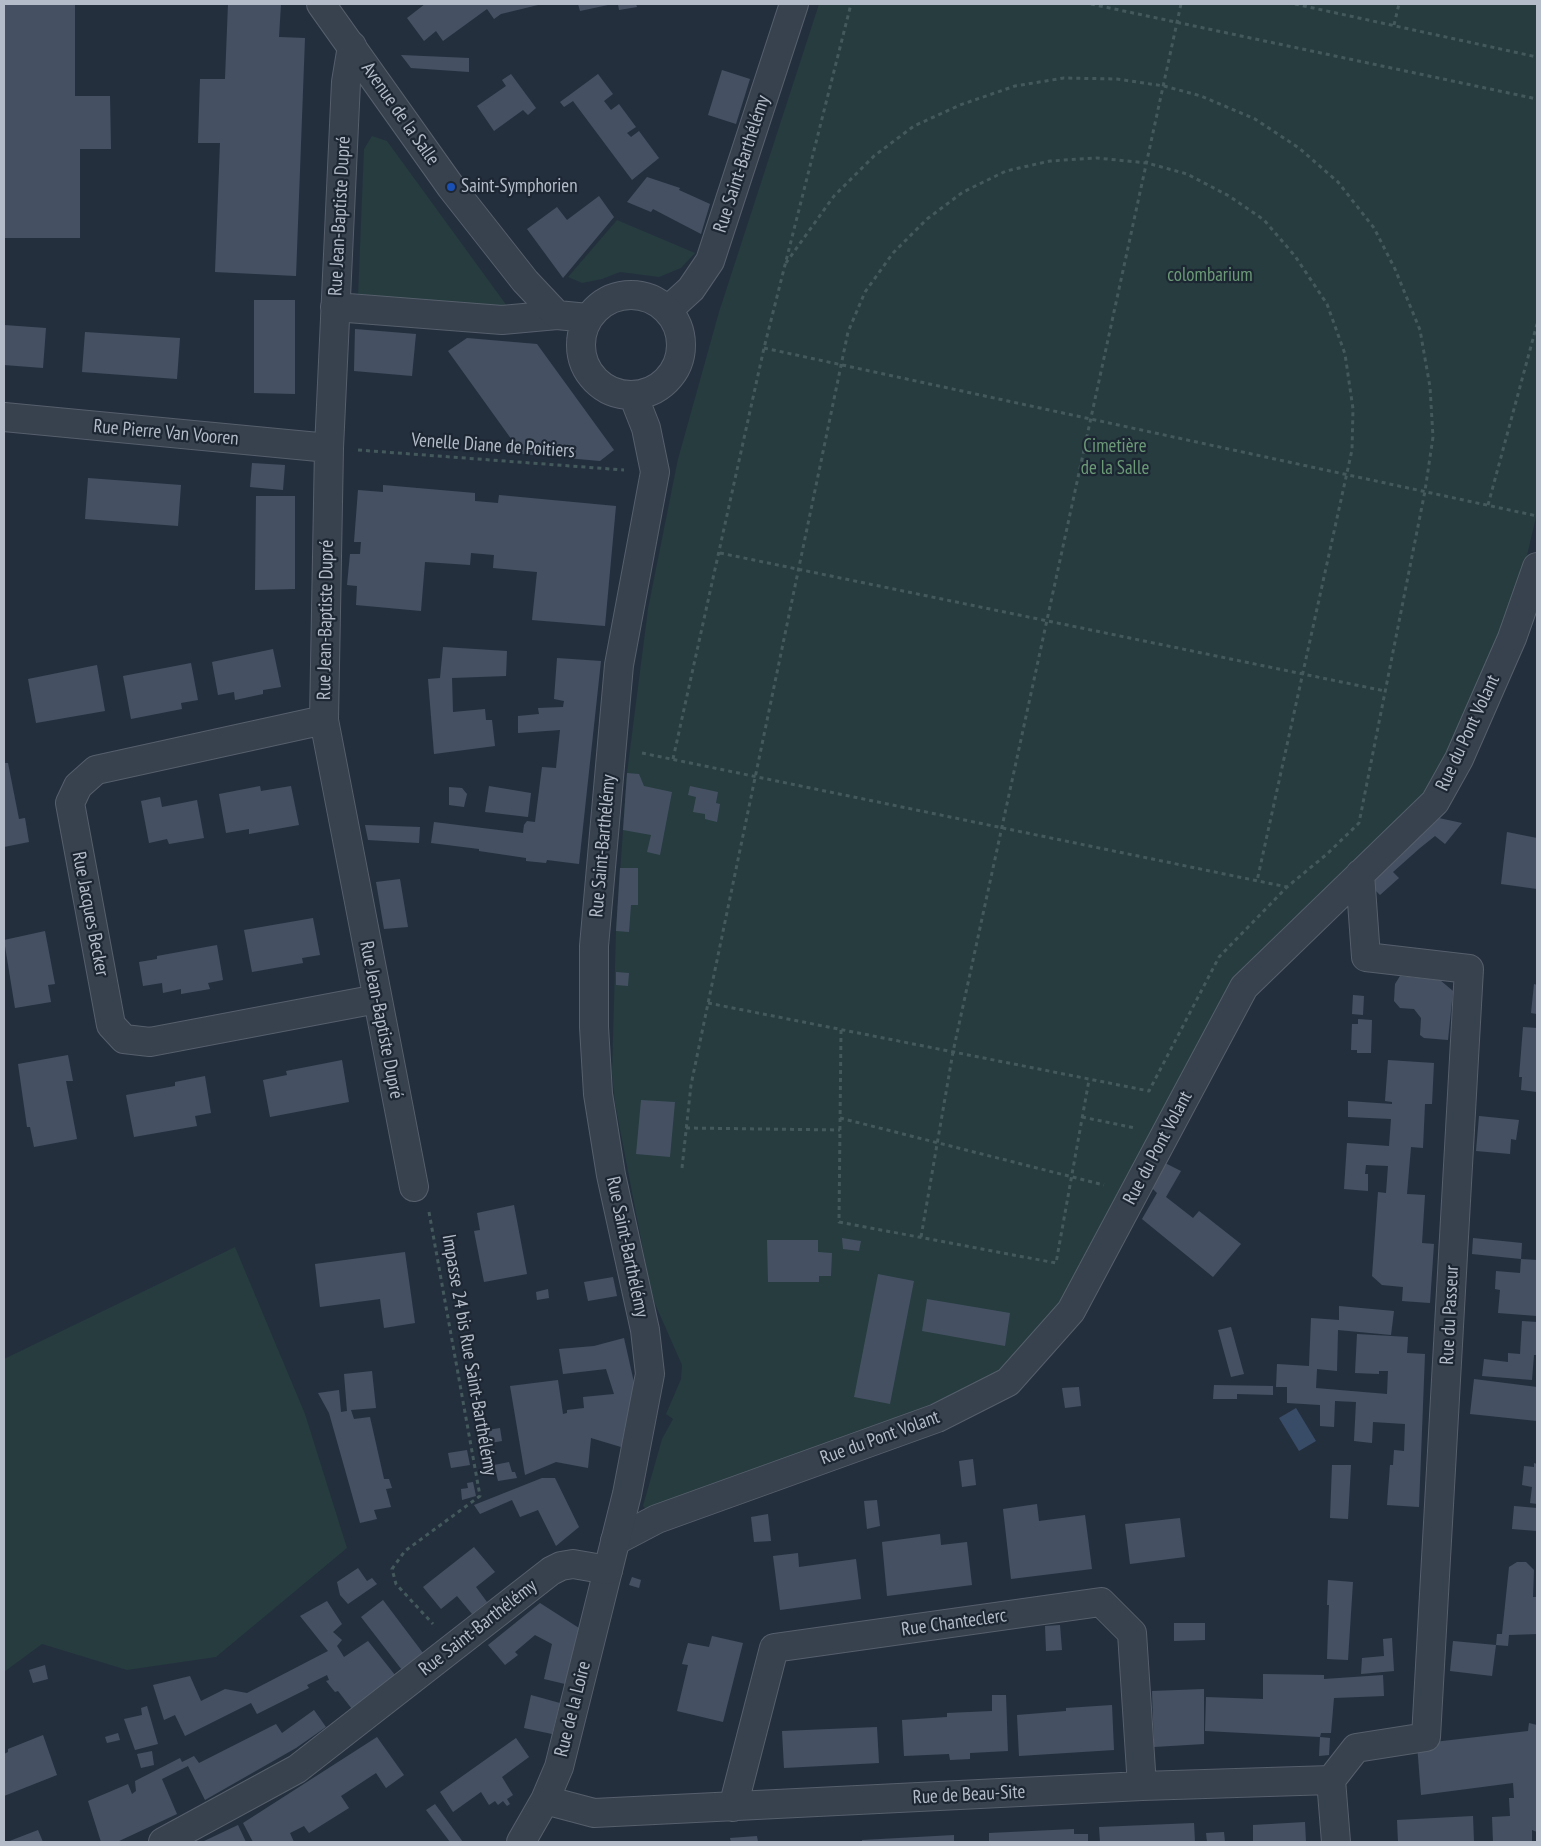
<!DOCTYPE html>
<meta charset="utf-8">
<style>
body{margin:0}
#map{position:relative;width:1541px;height:1846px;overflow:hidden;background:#242f3e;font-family:"PT Sans Narrow",sans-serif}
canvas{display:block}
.frame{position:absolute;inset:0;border:5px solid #b4bcc9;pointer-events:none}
</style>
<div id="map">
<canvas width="1541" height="1846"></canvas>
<div class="frame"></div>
</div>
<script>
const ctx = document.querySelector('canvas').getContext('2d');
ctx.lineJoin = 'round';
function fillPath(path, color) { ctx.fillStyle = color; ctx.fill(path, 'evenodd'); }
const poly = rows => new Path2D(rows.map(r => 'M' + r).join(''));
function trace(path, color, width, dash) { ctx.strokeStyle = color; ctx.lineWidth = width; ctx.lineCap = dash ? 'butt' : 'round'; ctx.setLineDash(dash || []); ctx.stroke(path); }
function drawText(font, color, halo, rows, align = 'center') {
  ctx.font = font + ' "PT Sans Narrow",sans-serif'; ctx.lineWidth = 4.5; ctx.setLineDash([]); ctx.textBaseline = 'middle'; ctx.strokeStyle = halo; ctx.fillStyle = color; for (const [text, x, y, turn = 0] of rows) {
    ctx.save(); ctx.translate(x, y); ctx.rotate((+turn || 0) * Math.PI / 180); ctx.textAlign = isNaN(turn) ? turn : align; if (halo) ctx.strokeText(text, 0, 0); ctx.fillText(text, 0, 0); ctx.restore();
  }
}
const green = poly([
 [819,4,1537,4,1537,513,1525,564,1465,725,1426,793,1234,976,1079,1278,1043,1323,1005,1366,990,1378,924,1413,647,1510,643,1506,662,1439,673,1419,666,1414,681,1379,682,1365,652,1297,615,1103,612,1073,616,931,627,773,648,609,678,459,719,312],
 [372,136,387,141,510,310,358,297,364,149],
 [617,220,695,253,681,268,659,277,620,272,602,279,582,283,568,277],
 [235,1247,305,1414,347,1548,216,1657,127,1670,42,1644,4,1672,4,1359]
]);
const water = poly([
 [1296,1408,1316,1441,1299,1451,1279,1418]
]);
const building = poly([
 [4,4,75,4,75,96,110,96,111,149,80,149,80,238,4,238],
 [228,4,281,4,279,37,305,38,296,276,215,272,220,143,198,143,200,79,225,79],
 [425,4,538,4,538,5,501,14,494,19,487,9,443,41,436,31,424,41,407,18],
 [578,4,607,4,608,5,580,11],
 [618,4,636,4,637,7,619,10],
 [401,55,469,58,469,72,411,68],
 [722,70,750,79,736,124,708,115],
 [511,74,536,108,528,115,523,110,494,131,477,106,506,86,502,80],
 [598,74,613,94,604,101,611,110,619,104,636,127,627,133,631,137,639,131,659,158,632,180,573,101,564,107,560,102],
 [647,177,680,188,679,190,710,204,701,234,653,209,651,212,627,202],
 [599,196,614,217,563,278,527,229,557,207,567,220],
 [254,300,295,300,295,394,254,393],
 [4,325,46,328,43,368,4,365],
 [355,329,416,334,412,376,354,371],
 [85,332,180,338,177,379,82,372],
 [467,338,537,344,614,450,600,461,522,454,448,351],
 [252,463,285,465,283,490,250,487],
 [88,478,181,485,178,526,85,519],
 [383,485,475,493,475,501,498,503,499,495,616,506,605,626,532,620,537,572,493,568,494,555,471,553,470,565,425,562,421,611,356,605,357,586,347,585,350,554,360,554,361,542,354,542,358,490,383,492],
 [256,496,295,496,295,589,255,590],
 [443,647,507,651,506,676,452,678,453,712,485,709,486,720,492,720,495,746,434,754,428,679,440,678],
 [273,649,281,687,263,690,263,694,235,700,234,692,218,695,212,662],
 [557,658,601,661,579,864,547,860,546,863,526,861,526,858,479,851,479,849,431,843,434,822,523,833,524,825,527,821,535,822,542,767,556,768,560,730,518,733,518,716,539,714,538,708,563,707,564,701,554,699],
 [191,663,198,700,181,703,182,709,131,719,123,676],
 [97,665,105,711,36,723,28,679],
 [4,763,8,763,19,819,25,818,29,842,4,847],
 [627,773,639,774,644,786,672,792,660,855,647,852,651,835,623,830],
 [260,786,261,791,291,786,299,825,249,834,249,829,226,833,219,794],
 [489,786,531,793,528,817,485,812],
 [690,786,718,792,716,803,720,804,717,822,705,819,705,814,693,812,696,797,688,795],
 [449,787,462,788,467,794,464,807,449,805],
 [160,797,162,807,197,800,204,838,169,844,167,839,149,843,141,801],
 [1434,817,1462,823,1445,844,1435,836,1420,848,1393,872,1399,878,1380,895,1371,886,1372,882],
 [365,825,420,827,419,843,368,840],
 [1507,832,1537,838,1537,889,1501,884],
 [620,868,638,868,638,905,631,905,629,932,616,931],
 [400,879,408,927,384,929,376,882],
 [313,918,320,955,302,958,303,963,252,972,244,930],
 [45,931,55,984,48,985,51,1002,15,1008,4,940],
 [217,945,223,980,208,983,210,989,181,994,181,989,163,993,162,983,143,986,139,962,157,959,157,956],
 [616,972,629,973,628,986,616,985],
 [1400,976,1440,980,1453,991,1448,1040,1424,1038,1420,1035,1421,1018,1414,1009,1400,1008,1394,1001,1395,984],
 [1534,984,1537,985,1537,1014,1531,1013],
 [1353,995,1364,996,1363,1015,1352,1014],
 [1358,1019,1372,1020,1371,1053,1357,1053,1357,1050,1351,1050,1352,1024,1358,1024],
 [1523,1027,1537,1028,1537,1092,1521,1090,1522,1077,1519,1077],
 [68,1055,73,1081,66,1081,77,1139,34,1147,30,1127,27,1127,18,1064],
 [342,1060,349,1102,270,1117,263,1080,287,1075,286,1071],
 [1388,1060,1434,1063,1432,1104,1425,1104,1423,1148,1411,1147,1407,1194,1425,1195,1422,1243,1434,1244,1430,1303,1402,1301,1403,1287,1382,1285,1372,1276,1378,1192,1386,1193,1388,1166,1366,1165,1365,1174,1368,1174,1368,1191,1344,1189,1347,1143,1389,1146,1391,1119,1348,1117,1348,1101,1392,1104,1392,1102,1385,1101],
 [205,1076,211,1113,195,1116,197,1126,134,1137,126,1095,175,1086,175,1082],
 [641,1100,675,1102,670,1157,636,1154],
 [1479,1116,1519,1120,1516,1140,1511,1139,1510,1154,1476,1151],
 [1165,1163,1181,1171,1166,1197,1193,1218,1199,1211,1241,1244,1213,1277,1142,1219,1157,1193,1152,1188],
 [514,1205,527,1274,484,1282,474,1231,480,1230,477,1213],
 [842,1238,861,1241,859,1251,843,1249],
 [1473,1238,1522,1243,1521,1259,1472,1254],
 [767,1240,818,1240,818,1252,832,1253,831,1276,819,1276,819,1282,768,1282],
 [405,1252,415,1323,384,1328,380,1299,320,1307,315,1264],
 [1521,1259,1537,1260,1537,1316,1498,1313,1500,1290,1495,1289,1496,1271,1520,1273],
 [878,1274,914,1281,890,1404,854,1397],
 [613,1277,617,1296,588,1301,584,1282],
 [548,1289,549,1298,537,1300,536,1292],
 [927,1299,1010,1313,1005,1346,922,1331],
 [1339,1306,1394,1311,1391,1335,1338,1330,1337,1371,1317,1369,1316,1388,1387,1394,1388,1371,1379,1371,1379,1374,1355,1373,1357,1334,1408,1337,1407,1353,1425,1354,1419,1507,1387,1505,1390,1465,1393,1465,1394,1450,1404,1451,1405,1424,1373,1422,1372,1443,1354,1441,1356,1402,1335,1401,1334,1427,1320,1426,1320,1405,1287,1403,1287,1387,1276,1387,1277,1364,1309,1366,1311,1318,1339,1320],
 [1522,1321,1537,1322,1537,1355,1534,1355,1532,1380,1482,1376,1484,1359,1508,1362,1508,1353,1520,1354],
 [1231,1327,1244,1374,1231,1377,1218,1330],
 [624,1338,635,1387,632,1425,621,1447,591,1438,588,1468,556,1462,525,1475,510,1386,558,1380,563,1414,567,1413,567,1410,584,1408,583,1397,614,1394,606,1369,563,1374,559,1349,594,1346],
 [372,1371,376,1408,351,1410,354,1419,370,1417,384,1479,389,1479,392,1488,386,1489,391,1507,374,1510,377,1519,360,1523,329,1413,318,1393,339,1390,341,1412,347,1411,344,1374],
 [1474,1379,1537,1387,1537,1421,1470,1414],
 [1214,1385,1273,1386,1273,1395,1237,1394,1237,1399,1213,1399],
 [1079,1387,1081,1406,1065,1408,1062,1388],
 [500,1428,502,1441,478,1445,476,1432],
 [467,1450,470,1465,451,1468,448,1453],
 [973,1459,976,1485,962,1487,959,1461],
 [509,1462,512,1472,515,1472,517,1478,498,1481,494,1465],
 [1534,1463,1537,1464,1537,1504,1530,1503,1532,1487,1522,1485,1524,1466,1534,1467],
 [1332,1465,1351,1465,1348,1519,1330,1518],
 [542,1478,555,1478,579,1527,556,1546,538,1510,520,1517,512,1500,480,1514,474,1505],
 [473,1482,476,1496,462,1500,461,1489,468,1488,467,1483],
 [877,1500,880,1526,867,1529,864,1501],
 [1037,1504,1039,1521,1085,1515,1092,1569,1011,1579,1003,1509],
 [1514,1506,1537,1508,1537,1531,1512,1529],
 [768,1514,771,1541,754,1542,751,1517],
 [1180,1518,1185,1557,1130,1564,1125,1524],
 [940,1534,941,1545,967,1542,972,1585,887,1596,882,1542],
 [474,1547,495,1572,476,1587,487,1602,472,1614,457,1596,441,1609,423,1587],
 [798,1553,799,1567,856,1559,861,1599,780,1610,773,1556],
 [1517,1562,1526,1562,1534,1570,1533,1597,1537,1597,1537,1634,1509,1635,1508,1646,1496,1645,1492,1676,1450,1671,1453,1641,1496,1645,1497,1634,1502,1634,1509,1567],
 [358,1568,367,1581,372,1578,377,1584,348,1604,340,1595,337,1582],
 [632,1577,641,1580,639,1588,629,1585],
 [1328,1580,1353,1582,1348,1660,1327,1659,1329,1605,1327,1605],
 [383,1600,423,1653,402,1670,361,1617],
 [327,1601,342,1624,333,1632,342,1640,337,1646,344,1657,368,1641,395,1675,352,1709,338,1691,335,1692,326,1681,329,1680,327,1675,307,1685,309,1688,257,1714,251,1703,185,1736,175,1715,164,1720,153,1685,190,1676,201,1701,225,1689,247,1693,328,1651,300,1616],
 [540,1603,579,1628,565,1684,544,1679,552,1644,535,1635,515,1652,518,1655,505,1665,488,1645],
 [1174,1623,1205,1623,1205,1640,1174,1641],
 [1060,1625,1062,1650,1046,1651,1045,1626],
 [712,1636,743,1643,723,1722,677,1711,688,1665,682,1664,688,1643,709,1647],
 [1392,1638,1394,1671,1361,1674,1362,1658,1384,1656,1383,1639],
 [45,1665,48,1679,33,1683,29,1670],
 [1263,1674,1324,1675,1324,1679,1383,1675,1384,1696,1334,1698,1331,1733,1321,1733,1320,1737,1205,1731,1206,1697,1263,1699],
 [1204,1689,1204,1744,1154,1747,1152,1691],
 [531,1695,560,1703,552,1734,524,1728],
 [992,1695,1006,1695,1008,1751,970,1753,970,1759,950,1760,949,1754,904,1756,902,1720,947,1717,947,1713,992,1711],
 [1112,1705,1114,1750,1019,1756,1017,1715,1066,1711,1066,1708],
 [147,1706,158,1744,135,1750,124,1719,142,1715,141,1708],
 [314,1710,326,1727,296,1748,205,1800,188,1766,162,1779,177,1814,117,1842,101,1842,88,1801,128,1784,132,1794,136,1791,135,1781,180,1758,182,1762,194,1756,199,1763,276,1724,282,1733],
 [1529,1723,1537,1725,1537,1832,1532,1830,1532,1841,1493,1842,1492,1817,1510,1816,1509,1798,1514,1798,1513,1783,1421,1795,1417,1744,1528,1731],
 [877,1727,879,1763,784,1768,782,1731],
 [118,1733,120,1740,107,1743,105,1737],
 [43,1735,57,1775,4,1796,4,1754,8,1752,8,1749],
 [377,1737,404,1775,386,1788,376,1773,341,1796,349,1808,309,1833,304,1826,290,1833,294,1842,253,1842,243,1823],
 [1320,1737,1330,1738,1329,1755,1319,1756],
 [516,1738,529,1757,502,1777,513,1795,507,1799,510,1804,507,1806,503,1801,498,1805,495,1801,489,1805,481,1792,453,1812,440,1792],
 [152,1751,154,1765,141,1768,137,1754],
 [435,1804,463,1842,450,1842,426,1810],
 [1473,1816,1474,1842,1398,1842,1397,1820],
 [1305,1822,1306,1842,1253,1842,1253,1825],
 [1194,1823,1195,1842,1100,1842,1099,1827],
 [238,1825,246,1842,202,1842],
 [1074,1829,1074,1834,1088,1834,1088,1842,989,1842,989,1833],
 [38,1830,43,1842,7,1842],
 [1224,1832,1225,1842,1207,1842,1206,1833],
 [954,1835,954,1842,862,1842,862,1840],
 [757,1836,758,1842,731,1842,730,1838]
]);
const path = poly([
 [1091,4,1537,99],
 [1295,4,1537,57],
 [1394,25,1399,4],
 [764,348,1537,516],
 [358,450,624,470],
 [1488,505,1537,324],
 [720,553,1385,691],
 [642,753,1287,887],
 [673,759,764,348,851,4],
 [708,1003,1149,1091,1219,957,1287,887,1327,854,1359,823,1425,491,1433,437,1430,387,1420,330,1395,269,1374,228,1338,182,1299,148,1255,119,1201,96,1164,86,1117,79,1064,78,1015,86,960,105,914,126,874,156,834,196,786,263],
 [841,1030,839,1222,1056,1263,1089,1080],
 [1082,1117,1135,1128],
 [840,1118,1104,1185],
 [686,1128,840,1130],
 [682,1168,691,1085,848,332,865,292,893,253,927,219,963,192,1006,171,1050,161,1097,158,1147,163,1187,174,1229,196,1264,220,1295,256,1327,304,1345,354,1353,409,1352,450,1257,881],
 [429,1212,480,1496,405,1551,392,1569,396,1584,433,1624],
 [921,1237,953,1052,1181,4]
]);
const minor = poly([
 [352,46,346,82,329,448,324,720,414,1187],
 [335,307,502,320,557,315],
 [668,310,691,289,710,261,794,4],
 [4,417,329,448],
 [324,720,96,770,78,786,70,803,111,1025,124,1039,150,1042,377,999],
 [615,1541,657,1519,937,1418,1008,1382,1071,1311,1244,987,1435,802,1459,759,1512,638,1537,567],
 [1331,1780,1356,1748,1426,1737,1469,969,1366,957,1360,874],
 [545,1800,594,1813,1142,1786,1331,1780,1336,1842],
 [733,1807,774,1648,1101,1602,1132,1633,1142,1786],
 [521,1842,545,1800,559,1767,608,1570]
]);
const tertiary = poly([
 [321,4,451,187,525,281,557,315,588,318],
 '581 345a50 50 0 1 1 100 0a50 50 0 1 1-100 0Z',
 [163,1842,297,1769,551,1571,561,1566,573,1564,608,1570,627,1494,650,1374,645,1330,611,1175,598,1094,594,1027,594,946,619,665,655,472,646,428,633,395]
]);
const markers = [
 [451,187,5,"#1a4fb4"]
];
const streetNames = [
 ["Avenue de la Salle",400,114,55],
 ["Rue Saint-Barthélémy",742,164,-72],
 ["Rue Jean-Baptiste Dupré",340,216,-87],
 ["Rue Pierre Van Vooren",166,433,5],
 ["Venelle Diane de Poitiers",493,446,4],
 ["Rue Jean-Baptiste Dupré",326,620,-89],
 ["Rue du Pont Volant",1468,733,-65],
 ["Rue Saint-Barthélémy",603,846,-85],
 ["Rue Jacques Becker",90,914,79],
 ["Rue Jean-Baptiste Dupré",381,1020,79],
 ["Rue du Pont Volant",1158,1148,-62],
 ["Rue Saint-Barthélémy",627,1247,78],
 ["Rue du Passeur",1450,1315,-87],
 ["Impasse 24 bis Rue Saint-Barthélémy",469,1355,80],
 ["Rue du Pont Volant",880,1438,-20],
 ["Rue Chanteclerc",954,1623,-8],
 ["Rue Saint-Barthélémy",478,1628,-38],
 ["Rue de la Loire",573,1709,-76],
 ["Rue de Beau-Site",969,1795,-3]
];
const poiNames = [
 ["Saint-Symphorien",461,187]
];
const parkNames = [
 ["colombarium",1210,276],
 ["Cimetière",1115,447],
 ["de la Salle",1115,469]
];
fillPath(green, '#263c3f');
fillPath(water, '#394c67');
fillPath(building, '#455162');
trace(minor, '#565f6c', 30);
trace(tertiary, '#565f6c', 30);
trace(path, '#44595c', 3, [4, 4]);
trace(minor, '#38414e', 28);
trace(tertiary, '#38414e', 28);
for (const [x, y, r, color] of markers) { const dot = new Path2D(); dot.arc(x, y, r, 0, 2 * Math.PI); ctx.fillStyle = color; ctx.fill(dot); trace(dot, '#1d2633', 2); }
drawText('19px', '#b4bcc9', '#1d2633', streetNames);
drawText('19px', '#b4bcc9', '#1d2633', poiNames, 'left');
drawText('19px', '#6b9a76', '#1d2633', parkNames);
</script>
